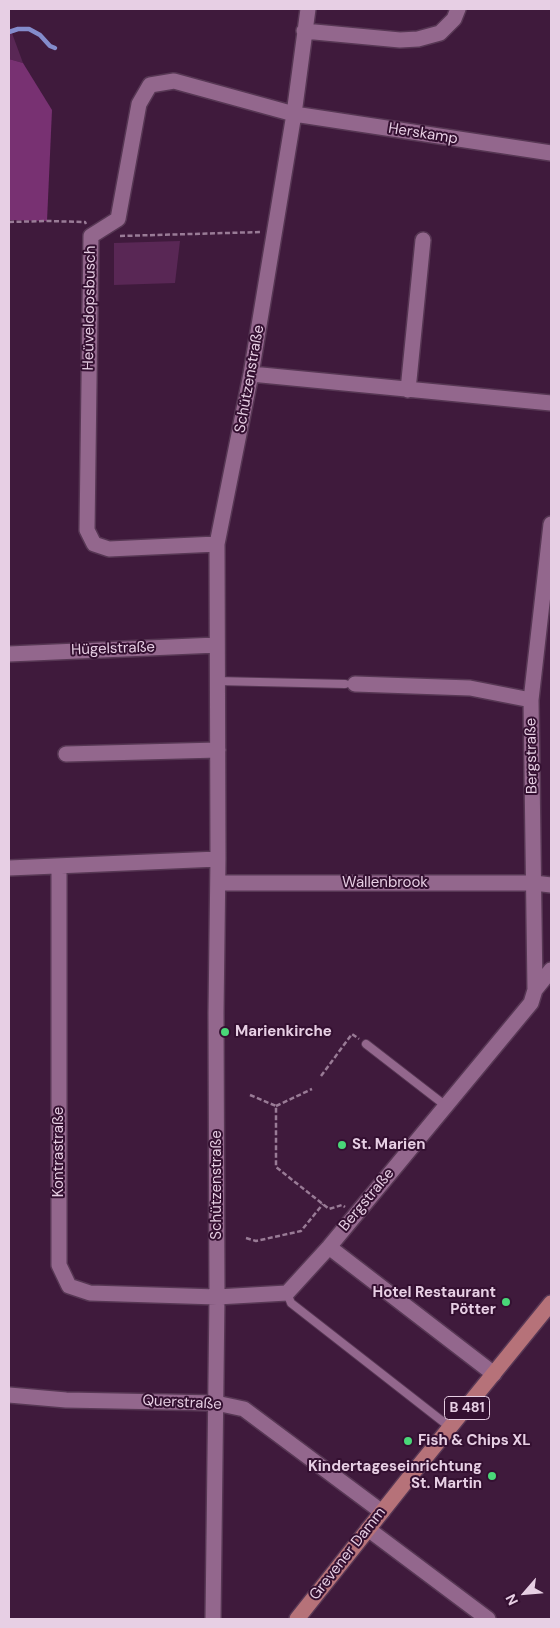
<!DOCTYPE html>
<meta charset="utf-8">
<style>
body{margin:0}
#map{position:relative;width:560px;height:1628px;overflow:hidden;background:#3f1a3c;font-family:"DM Sans",sans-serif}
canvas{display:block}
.frame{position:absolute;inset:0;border:10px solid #e7cfe4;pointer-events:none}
.north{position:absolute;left:500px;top:1568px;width:50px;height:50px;-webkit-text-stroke:4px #341031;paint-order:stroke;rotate:243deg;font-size:14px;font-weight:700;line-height:20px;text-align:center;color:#e7cfe4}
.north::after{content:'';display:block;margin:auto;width:18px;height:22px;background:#e7cfe4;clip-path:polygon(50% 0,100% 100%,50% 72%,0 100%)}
</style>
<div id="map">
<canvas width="560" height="1628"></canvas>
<div class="frame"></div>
<div class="north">N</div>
</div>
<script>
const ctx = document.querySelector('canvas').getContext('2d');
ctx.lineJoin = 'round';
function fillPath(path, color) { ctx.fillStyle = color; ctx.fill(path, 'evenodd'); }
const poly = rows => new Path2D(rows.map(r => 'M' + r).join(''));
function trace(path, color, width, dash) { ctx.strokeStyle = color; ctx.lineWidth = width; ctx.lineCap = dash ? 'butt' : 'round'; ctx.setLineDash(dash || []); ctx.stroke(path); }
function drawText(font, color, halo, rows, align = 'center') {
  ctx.font = font + ' "DM Sans",sans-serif'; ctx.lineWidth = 4; ctx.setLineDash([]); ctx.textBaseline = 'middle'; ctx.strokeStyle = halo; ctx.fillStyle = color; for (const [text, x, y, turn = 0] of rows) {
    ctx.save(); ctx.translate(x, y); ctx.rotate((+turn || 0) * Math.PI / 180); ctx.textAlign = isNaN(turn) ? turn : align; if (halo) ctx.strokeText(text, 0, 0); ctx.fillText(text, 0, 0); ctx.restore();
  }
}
const green = poly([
 [9,25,23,63,9,59],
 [180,241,175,283,114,285,114,243]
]);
const forest = poly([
 [9,59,23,63,52,110,47,221,9,220]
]);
const stream = poly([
 [9,32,18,29,29,29,40,35,50,46,55,48]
]);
const path = poly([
 [9,222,47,221,85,222,86,224],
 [120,236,262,232],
 [321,1076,352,1034,359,1039],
 [250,1095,276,1106,276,1167,329,1209,342,1205,345,1207],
 [276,1106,312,1089],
 [246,1238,256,1241,301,1231,323,1204]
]);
const lane = poly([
 [217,681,345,684],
 [366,1044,446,1106],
 [287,1293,291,1303,451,1428]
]);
const street = poly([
 [304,31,400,40,418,39,440,33,454,19,458,9],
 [251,374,551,403],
 [408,390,423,240],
 [217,544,109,549,94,544,87,530,91,236,118,219,139,104,150,85,174,81,294,114,551,153],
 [9,654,217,645],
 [355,684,470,688,531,700],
 [66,754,218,750],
 [59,866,59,1265,69,1286,90,1293,217,1297,287,1293,329,1247,531,1003,535,990,531,700,551,524],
 [9,868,218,859],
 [218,883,534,883,551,885],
 [535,990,551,970],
 [329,1247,494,1374],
 [9,1395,66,1400,216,1403,244,1409,382,1512],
 [368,1529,488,1619],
 [213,1619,217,1297,216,1013,218,859,217,544,251,374,294,114,308,9]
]);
const primary = poly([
 [297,1619,408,1479,551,1303]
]);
const markers = [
 [225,1032,5,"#49d778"],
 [342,1145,5,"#49d778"],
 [506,1302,5,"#49d778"],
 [408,1441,5,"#49d778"],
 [492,1476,5,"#49d778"]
];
const shields = [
 [467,1408,45]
];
const shieldNames = [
 ["B 481",467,1408]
];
const streetNames = [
 ["Herskamp",423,134,9],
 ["Heüveldopsbusch",90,308,-89],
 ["Schützenstraße",250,379,-80],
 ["Hügelstraße",113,649,-2],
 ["Bergstraße",532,756,-91],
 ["Wallenbrook",385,883],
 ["Kontrastraße",59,1152,-90],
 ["Schützenstraße",217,1185,-90],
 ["Bergstraße",367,1200,-50],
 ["Querstraße",182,1403,3],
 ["Grevener Damm",348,1554,-52]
];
const poiNames = [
 ["Marienkirche",235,1032],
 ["St. Marien",352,1145],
 ["Hotel Restaurant",496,1293,"right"],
 ["Pötter",496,1310,"right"],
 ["Fish & Chips XL",418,1441],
 ["Kindertageseinrichtung",482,1467,"right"],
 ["St. Martin",482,1484,"right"]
];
fillPath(green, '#592755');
fillPath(forest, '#783172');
trace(stream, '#848ccc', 4.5);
trace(lane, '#573754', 10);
trace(street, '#573754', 18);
trace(primary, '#573754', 18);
trace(path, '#997b96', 2.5, [5, 2.5]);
trace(lane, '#93678d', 8);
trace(street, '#93678d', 15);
trace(primary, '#b67279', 15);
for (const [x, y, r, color] of markers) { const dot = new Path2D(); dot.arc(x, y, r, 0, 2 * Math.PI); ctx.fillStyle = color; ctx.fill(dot); trace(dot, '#341031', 2); }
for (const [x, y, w] of shields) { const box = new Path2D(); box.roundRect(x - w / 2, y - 11.5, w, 23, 4); ctx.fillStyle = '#341031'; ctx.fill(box); trace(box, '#e7cfe4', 1); }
drawText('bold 14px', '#e7cfe4', null, shieldNames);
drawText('15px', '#e7cfe4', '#341031', streetNames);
drawText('bold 15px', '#e7cfe4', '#341031', poiNames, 'left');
</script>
